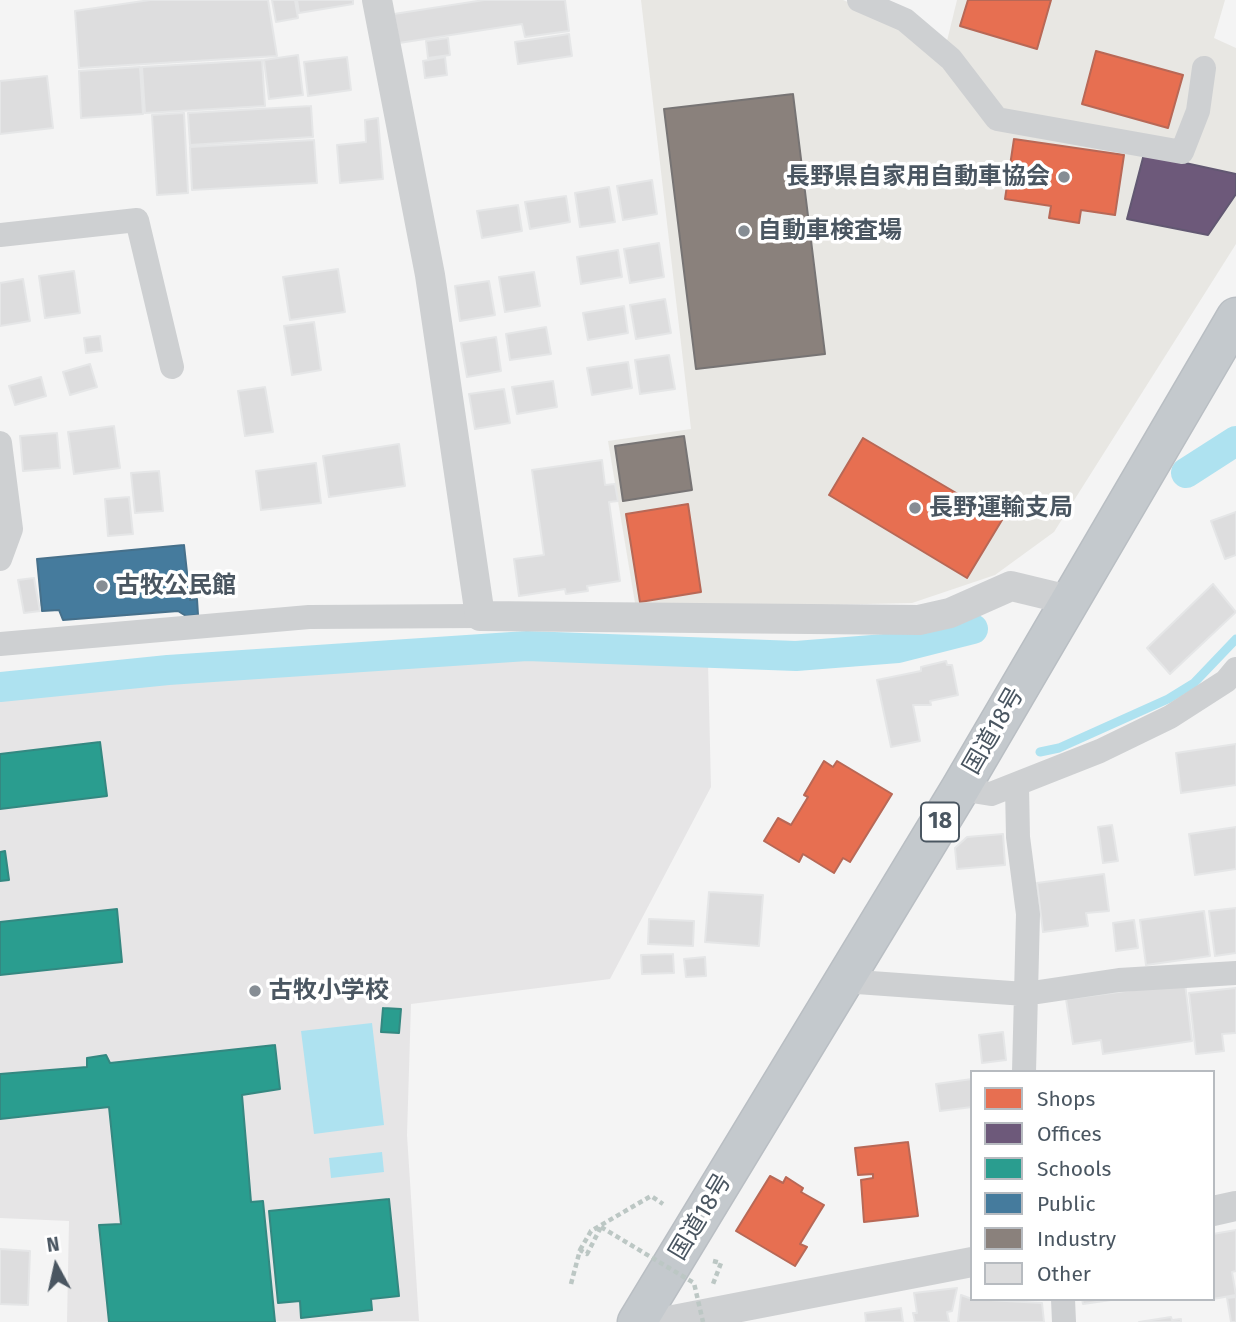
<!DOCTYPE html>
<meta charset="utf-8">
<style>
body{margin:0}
#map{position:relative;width:1236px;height:1322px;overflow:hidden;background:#f4f4f4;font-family:"Fira Sans",sans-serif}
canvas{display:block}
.legend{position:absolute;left:970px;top:1070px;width:245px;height:231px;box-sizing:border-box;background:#fff;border:2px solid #b7bbc0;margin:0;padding:9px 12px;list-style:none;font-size:21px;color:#4a5661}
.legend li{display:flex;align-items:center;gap:14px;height:35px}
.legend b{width:35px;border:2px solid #b7bbc0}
.north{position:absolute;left:21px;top:1231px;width:70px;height:70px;-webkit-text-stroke:5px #fff;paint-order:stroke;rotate:352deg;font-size:19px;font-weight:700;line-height:28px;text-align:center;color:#4a5661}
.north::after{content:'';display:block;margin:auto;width:24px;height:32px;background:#4a5661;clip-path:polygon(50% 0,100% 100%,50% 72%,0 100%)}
</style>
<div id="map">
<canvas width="1236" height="1322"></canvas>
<ul class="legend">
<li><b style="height:19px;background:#e76f51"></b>Shops</li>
<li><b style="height:19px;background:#6d597a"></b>Offices</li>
<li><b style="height:19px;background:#2a9d8f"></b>Schools</li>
<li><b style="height:19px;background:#457b9d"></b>Public</li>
<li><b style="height:19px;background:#8a817c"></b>Industry</li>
<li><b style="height:19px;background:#ddddde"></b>Other</li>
</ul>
<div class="north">N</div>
</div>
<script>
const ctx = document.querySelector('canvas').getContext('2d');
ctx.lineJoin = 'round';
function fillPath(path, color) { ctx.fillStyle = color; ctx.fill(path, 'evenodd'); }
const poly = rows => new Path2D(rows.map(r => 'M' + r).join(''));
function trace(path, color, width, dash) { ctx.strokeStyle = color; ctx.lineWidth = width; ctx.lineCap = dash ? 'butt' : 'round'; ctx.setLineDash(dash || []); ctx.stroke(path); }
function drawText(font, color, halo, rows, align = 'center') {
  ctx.font = font + ' "Fira Sans","Noto Sans JP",sans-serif'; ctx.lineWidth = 7; ctx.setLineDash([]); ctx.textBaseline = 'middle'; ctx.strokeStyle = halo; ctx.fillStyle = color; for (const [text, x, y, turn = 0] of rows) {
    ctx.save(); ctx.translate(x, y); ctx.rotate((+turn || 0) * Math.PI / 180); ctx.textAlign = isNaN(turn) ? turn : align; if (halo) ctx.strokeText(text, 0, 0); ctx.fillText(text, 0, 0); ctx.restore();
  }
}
const commercial = poly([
 [641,0,843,0,901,24,997,108,947,41,957,0,1225,0,1214,38,1236,48,1236,244,1054,532,995,575,912,603,636,609,608,441,691,429]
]);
const education = poly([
 [536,656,708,663,711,787,610,979,411,1004,407,1135,419,1321,67,1322,69,1221,0,1218,0,692,251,672]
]);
const water = poly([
 [372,1023,384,1125,314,1134,301,1031],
 [382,1152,384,1172,331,1178,329,1158]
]);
const shops = poly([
 [968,0,1051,0,1037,49,960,26,968,0],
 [1096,51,1183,75,1168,128,1082,104,1096,51],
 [1014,139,1124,155,1115,215,1081,210,1079,223,1049,218,1051,206,1005,199,1014,139],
 [863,438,1002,520,967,578,829,495,863,438],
 [688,504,701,592,640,602,626,514,688,504],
 [824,761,833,767,837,761,892,794,850,862,843,858,834,873,803,854,799,862,764,841,778,818,791,825,808,797,804,795,824,761],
 [908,1142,918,1216,864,1222,861,1180,873,1178,873,1174,858,1175,855,1148,908,1142],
 [770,1176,783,1183,786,1177,803,1188,801,1192,824,1205,800,1244,807,1247,795,1266,736,1231,770,1176]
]);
const offices = poly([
 [1144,154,1236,174,1236,194,1208,235,1127,219,1144,154]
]);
const schools = poly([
 [100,742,107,796,0,809,0,754,100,742],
 [5,851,9,880,0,881,0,852,5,851],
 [117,909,122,962,0,975,0,922,117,909],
 [383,1008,401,1009,399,1033,381,1032,383,1008],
 [275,1045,280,1089,242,1095,251,1202,263,1201,275,1322,109,1322,99,1225,121,1224,109,1107,0,1119,0,1074,87,1067,87,1058,106,1055,110,1063,275,1045],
 [389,1199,399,1296,371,1299,372,1310,301,1318,300,1301,278,1303,269,1211,389,1199]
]);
const public = poly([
 [184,545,190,600,197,599,198,615,186,616,178,611,63,620,59,610,42,611,37,559,184,545]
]);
const industry = poly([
 [793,94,825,354,696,369,664,109,793,94],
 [684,436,692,490,623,501,615,446,684,436]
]);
const stream = poly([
 [1040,752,1059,748,1168,699,1194,683,1236,639]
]);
const canal = poly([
 [1186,473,1236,441],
 [0,687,168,670,527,646,796,656,898,648,973,629]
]);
const building = poly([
 [150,0,268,0,277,56,79,68,75,11,150,0],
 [272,0,295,0,298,18,276,22,272,0],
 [297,0,353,0,353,4,299,13,297,0],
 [484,0,565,0,569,31,525,37,522,24,399,43,394,14,484,0],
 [569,34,572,56,518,64,515,42,569,34],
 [448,38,450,55,428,58,426,41,448,38],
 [298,55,303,95,269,99,264,60,298,55],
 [347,57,351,90,308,96,304,62,347,57],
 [445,57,447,75,425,78,423,61,445,57],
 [262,60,265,106,145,113,142,67,262,60],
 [140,67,143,114,81,118,79,71,140,67],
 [47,76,53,128,0,134,0,81,47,76],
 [311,106,313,137,190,145,188,113,311,106],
 [184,113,188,193,157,195,152,115,184,113],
 [378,118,383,179,340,183,337,145,366,142,365,120,378,118],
 [314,140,317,183,192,190,190,147,314,140],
 [652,180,657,214,623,220,617,186,652,180],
 [609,187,615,222,580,227,575,193,609,187],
 [566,196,570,222,530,229,525,202,566,196],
 [518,205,522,231,482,238,477,211,518,205],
 [659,243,664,277,630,283,624,249,659,243],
 [618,250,622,277,581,284,577,257,618,250],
 [338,269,345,312,290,320,283,277,338,269],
 [74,271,80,313,45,318,39,276,74,271],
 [534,272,540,306,505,312,499,277,534,272],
 [23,279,30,321,0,326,0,283,23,279],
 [489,281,495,315,460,321,455,286,489,281],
 [665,299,671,333,636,339,630,305,665,299],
 [624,306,628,333,588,340,583,313,624,306],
 [314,322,321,370,292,375,284,326,314,322],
 [546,327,551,354,510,360,506,334,546,327],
 [100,336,102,351,86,353,84,338,100,336],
 [496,337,501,371,467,377,461,343,496,337],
 [669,355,675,389,640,394,635,360,669,355],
 [628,362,632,388,592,395,587,368,628,362],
 [90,364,97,387,70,395,63,372,90,364],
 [41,377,46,396,15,405,9,386,41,377],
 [553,381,557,407,517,414,512,387,553,381],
 [265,387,273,432,245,436,238,391,265,387],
 [504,389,510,423,475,429,469,394,504,389],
 [114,426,120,468,74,474,68,432,114,426],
 [57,433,60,468,23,471,20,436,57,433],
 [399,444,405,486,329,497,323,456,399,444],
 [602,460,605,485,615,484,618,501,609,502,620,581,587,586,588,591,566,594,565,589,519,596,514,559,544,555,532,470,602,460],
 [316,463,321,503,261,510,256,471,316,463],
 [159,471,163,511,135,513,131,473,159,471],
 [129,497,133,534,108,536,105,499,129,497],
 [1236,512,1236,555,1225,559,1211,521,1236,512],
 [34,578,40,611,24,613,18,580,34,578],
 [1213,584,1236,612,1170,674,1147,648,1213,584],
 [946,661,947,665,952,665,958,695,930,701,931,705,913,705,920,741,891,747,877,680,921,671,921,667,946,661],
 [1236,744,1236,785,1181,793,1176,753,1236,744],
 [1112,825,1118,861,1103,863,1098,827,1112,825],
 [1236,827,1236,869,1195,875,1189,834,1236,827],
 [1003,834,1005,865,957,869,955,848,967,837,1003,834],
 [1104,874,1109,911,1086,913,1088,926,1043,932,1037,883,1104,874],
 [709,892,763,895,759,946,705,942,709,892],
 [1236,908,1236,953,1215,956,1209,911,1236,908],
 [1204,911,1210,956,1146,965,1140,920,1204,911],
 [649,919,694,921,693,946,648,944,649,919],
 [1134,920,1138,948,1116,951,1113,923,1134,920],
 [673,954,674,973,642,974,641,955,673,954],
 [705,957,706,976,686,977,684,959,705,957],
 [1185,983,1192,1041,1103,1054,1101,1040,1073,1044,1066,999,1185,983],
 [1236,988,1236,1033,1222,1034,1224,1051,1196,1054,1189,993,1236,988],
 [1003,1032,1006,1060,982,1063,979,1035,1003,1032],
 [972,1079,972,1107,940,1111,936,1084,972,1079],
 [1236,1230,1236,1271,1232,1272,1236,1295,1213,1299,1213,1234,1236,1230],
 [0,1249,30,1251,28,1305,0,1304,0,1249],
 [957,1288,952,1311,947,1312,949,1322,915,1322,913,1313,917,1313,914,1293,957,1288],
 [961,1295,972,1299,1042,1303,1044,1322,958,1322,961,1295],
 [1236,1297,1236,1322,1231,1322,1227,1298,1236,1297],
 [1082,1299,1118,1299,1083,1304,1082,1299],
 [901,1308,903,1322,866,1322,865,1313,901,1308],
 [1171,1317,1172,1320,1181,1319,1181,1322,1139,1322,1171,1317]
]);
const path = poly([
 [580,1250,591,1231,651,1196,663,1204],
 [713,1261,721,1263,713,1284],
 [571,1284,580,1250,587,1254,601,1227]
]);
const minor = poly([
 [859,0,905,20,951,59,997,119,1182,152,1198,111,1204,68],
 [0,235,137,220,172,367],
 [0,443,11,529,0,559],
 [0,644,309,617,480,616],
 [1017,786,1018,837,1028,914,1024,1072],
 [960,789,991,794,1100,751,1170,717,1226,681,1236,669],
 [843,981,1025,994,1119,980,1236,973],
 [1063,1299,1064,1322]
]);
const tertiary = poly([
 [377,0,430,275,480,616,919,620,950,613,1011,586,1069,600],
 [1213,1211,1236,1206],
 [663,1322,972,1262]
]);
const trunk = poly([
 [637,1322,960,789,1236,317]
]);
const pathBridge = poly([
 [601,1227,694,1283,703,1322]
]);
const markers = [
 [1064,177,7,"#868d94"],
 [744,231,7,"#868d94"],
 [915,508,7,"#868d94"],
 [102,586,7,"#868d94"],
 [255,991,7,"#868d94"]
];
const shields = [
 [940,822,38]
];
const shieldNames = [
 ["18",940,822]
];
const poiNames = [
 ["長野県自家用自動車協会",1050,177,"right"],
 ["自動車検査場",758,231],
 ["長野運輸支局",929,508],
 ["古牧公民館",116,586],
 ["古牧小学校",269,991]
];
const streetNames = [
 ["国道18号",994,731,-60],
 ["国道18号",701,1217,-59]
];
fillPath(commercial, '#e8e7e3');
fillPath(education, '#e6e5e6');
fillPath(water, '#aee2f0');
fillPath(shops, '#e76f51');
trace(shops, '#b86856', 2);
fillPath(offices, '#6d597a');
trace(offices, '#625872', 2);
fillPath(schools, '#2a9d8f');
trace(schools, '#348881', 2);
fillPath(public, '#457b9d');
trace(public, '#46708b', 2);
fillPath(industry, '#8a817c');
trace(industry, '#777474', 2);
trace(stream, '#aee2f0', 9);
trace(canal, '#aee2f0', 30);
fillPath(building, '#ddddde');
trace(building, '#e5e6e7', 2);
trace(trunk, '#b9bec3', 41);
trace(path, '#bcc7c4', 4.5, [5, 3.5]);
trace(minor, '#ced0d2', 24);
trace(tertiary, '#ced0d2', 30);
trace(trunk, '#c4c9cd', 38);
trace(pathBridge, '#bcc7c4', 4.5, [5, 3.5]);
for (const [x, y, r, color] of markers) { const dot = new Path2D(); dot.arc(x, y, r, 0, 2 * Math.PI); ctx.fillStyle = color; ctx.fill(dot); trace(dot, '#fff', 2.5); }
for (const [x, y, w] of shields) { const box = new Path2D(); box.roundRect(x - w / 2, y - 19.5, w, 39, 5); ctx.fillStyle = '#fff'; ctx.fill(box); trace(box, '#4a5661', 2); }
drawText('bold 23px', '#4a5661', null, shieldNames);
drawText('bold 24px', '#4a5661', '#fff', poiNames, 'left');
drawText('24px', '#4a5661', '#fff', streetNames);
</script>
